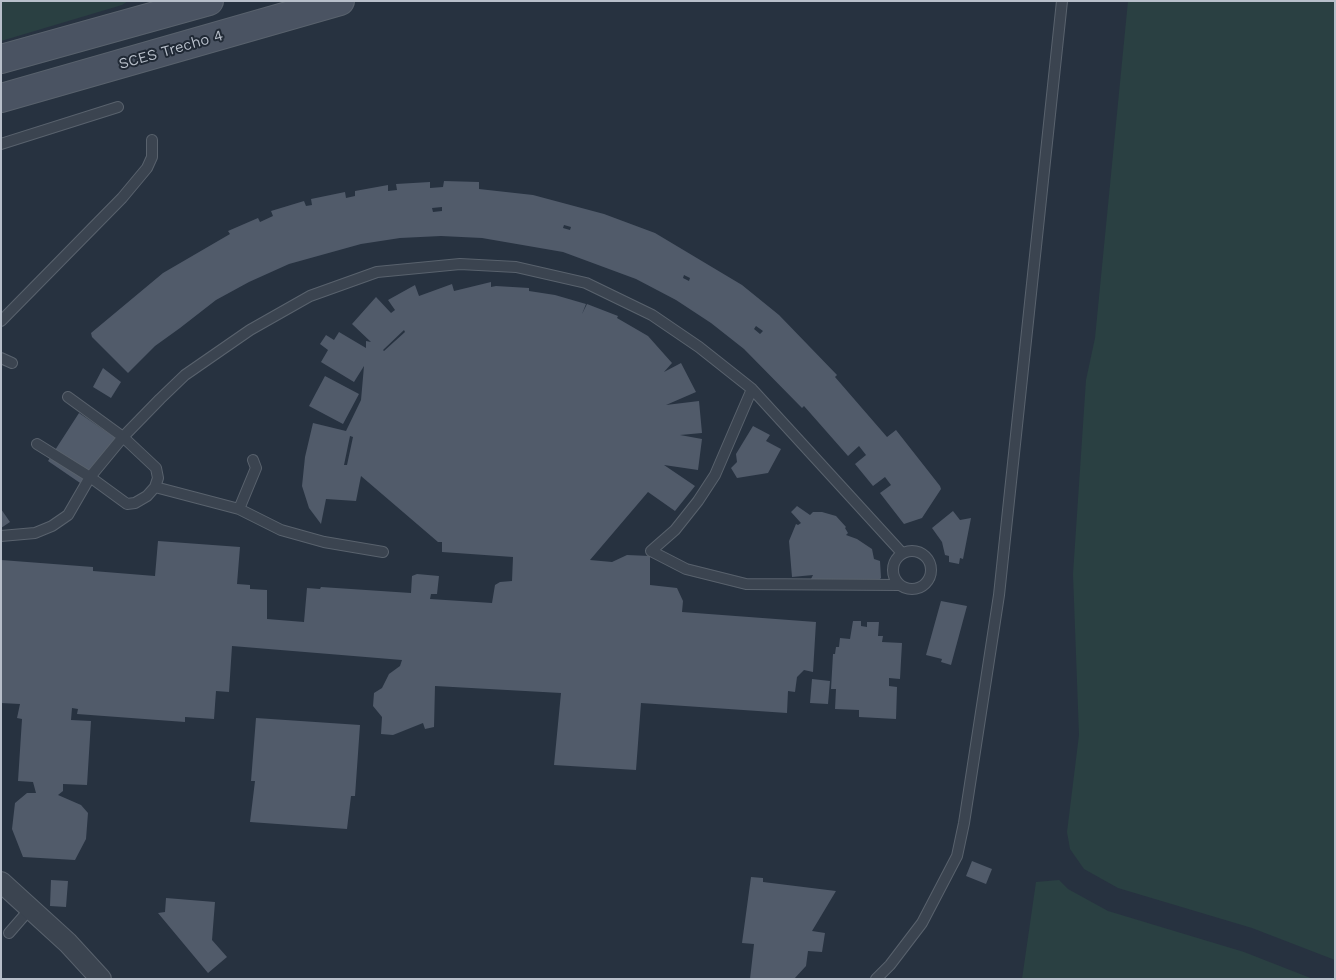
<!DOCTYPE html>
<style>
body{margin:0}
#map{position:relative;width:1336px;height:980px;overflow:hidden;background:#273240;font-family:"Work Sans",sans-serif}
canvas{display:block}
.frame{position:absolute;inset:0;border:2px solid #b8bfca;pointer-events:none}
</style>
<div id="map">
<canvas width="1336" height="980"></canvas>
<div class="frame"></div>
</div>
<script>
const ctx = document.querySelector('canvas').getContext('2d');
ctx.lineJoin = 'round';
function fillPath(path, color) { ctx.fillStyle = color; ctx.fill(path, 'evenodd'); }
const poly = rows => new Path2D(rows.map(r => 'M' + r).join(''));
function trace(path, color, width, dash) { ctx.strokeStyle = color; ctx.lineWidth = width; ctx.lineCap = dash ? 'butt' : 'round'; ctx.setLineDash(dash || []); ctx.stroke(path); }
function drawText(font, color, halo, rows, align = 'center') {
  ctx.font = font + ' "Work Sans",sans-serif'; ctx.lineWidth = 4; ctx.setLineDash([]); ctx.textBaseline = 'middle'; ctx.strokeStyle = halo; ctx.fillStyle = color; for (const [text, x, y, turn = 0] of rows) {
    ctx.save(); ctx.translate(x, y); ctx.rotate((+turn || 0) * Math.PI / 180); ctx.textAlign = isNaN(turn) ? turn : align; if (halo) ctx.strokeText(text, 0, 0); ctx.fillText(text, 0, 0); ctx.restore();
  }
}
const green = poly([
 [1,1,128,1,122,5,1,41],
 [1128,1,1335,1,1335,960,1252,928,1118,888,1084,869,1070,849,1067,832,1079,735,1073,574,1086,380,1095,338],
 [1059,880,1068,889,1108,911,1244,952,1313,979,1022,979,1036,882]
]);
const building = poly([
 [444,181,479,182,479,189,533,195,604,214,655,233,742,285,779,315,837,375,835,377,887,437,896,430,940,486,941,489,922,518,904,524,880,493,891,485,885,477,873,486,855,464,866,455,859,446,848,456,804,406,802,408,744,349,711,323,676,300,636,279,563,252,482,238,441,236,400,238,361,244,289,264,249,282,216,300,180,328,155,346,128,373,92,337,91,333,163,273,230,234,228,231,258,218,260,222,273,216,271,211,304,201,306,206,312,205,311,199,345,192,346,198,355,196,355,191,388,185,388,191,397,190,396,184,430,182,430,188,443,187],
 [442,207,442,211,433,212,432,208],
 [564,225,571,227,570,230,563,228],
 [684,275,690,278,689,281,683,278],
 [756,326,763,331,760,334,754,329],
 [491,282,491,287,496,286,529,288,529,291,555,295,586,304,582,314,587,304,618,316,617,318,648,336,672,363,664,372,681,363,696,392,666,405,699,401,702,433,680,435,702,439,698,470,664,465,695,486,675,511,648,492,590,560,612,562,627,555,650,556,650,585,677,588,683,601,682,612,816,622,813,672,804,670,797,677,795,692,788,691,787,713,641,703,636,770,554,765,561,693,435,686,434,727,425,729,423,723,393,735,381,734,382,717,373,706,374,693,382,688,389,674,400,666,402,660,232,646,229,692,216,691,214,719,185,717,185,722,77,714,78,709,72,708,71,720,91,721,87,785,63,784,63,791,58,795,81,805,88,813,86,839,75,860,23,857,12,829,15,803,27,793,36,793,33,782,18,781,22,719,17,718,20,704,1,703,1,560,93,567,93,571,155,576,158,541,240,547,237,584,250,585,250,589,267,590,267,619,304,622,307,588,320,589,321,587,411,593,412,576,417,574,439,576,437,594,431,594,430,599,492,603,495,585,500,582,512,581,513,557,442,552,442,542,438,542,361,476,356,501,326,499,321,524,309,508,302,486,305,457,313,423,346,431,361,400,364,366,354,382,321,362,328,350,320,344,326,335,334,340,339,332,366,348,366,341,371,342,352,324,376,297,391,313,395,310,388,300,415,285,419,296,452,284,454,291],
 [404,330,405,332,384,351,383,350],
 [350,436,353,437,347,465,344,465],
 [103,368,121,382,111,398,93,387],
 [325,376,359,394,343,424,309,406],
 [79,413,117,439,86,487,48,461],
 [753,426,770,435,766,441,781,449,768,473,737,478,731,468,737,462,736,454],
 [797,506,810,515,813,512,822,512,836,516,846,527,845,528,848,533,846,535,857,539,872,549,874,559,880,561,881,578,868,590,842,580,835,582,811,579,813,575,792,577,789,541,796,524,798,525,801,523,791,512],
 [1,509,10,522,1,528],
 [953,511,960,520,971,518,963,559,960,558,959,564,949,562,949,556,945,555,942,542,932,528],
 [941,601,967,606,951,665,941,662,942,659,926,655],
 [853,621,861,621,861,626,867,627,867,622,879,622,878,636,883,636,882,642,902,643,900,679,889,678,889,686,897,687,896,719,859,717,859,710,835,709,836,689,831,689,833,654,835,654,836,647,839,647,840,638,850,639],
 [812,679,830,681,828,704,810,703],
 [256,718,360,725,355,796,351,796,347,829,250,822,255,781,251,781],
 [972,861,992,869,986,884,966,876],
 [751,877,763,878,763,882,836,891,812,931,825,933,822,952,808,951,806,966,794,979,750,979,754,944,742,943],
 [51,880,68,881,66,907,50,906],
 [166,898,215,902,212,940,227,957,208,973,158,913,165,912]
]);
const lane = poly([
 [1,144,118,107],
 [1,321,122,198,147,168,152,157,152,140],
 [1,358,12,363],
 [752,389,715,475,698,501,675,530,651,551,686,569,746,584,899,585],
 [37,444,90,477,127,504,135,503,147,496,155,487,158,478,156,468,123,437,68,397],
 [155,487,239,509,281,530,324,542,383,552],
 [239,509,256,468,253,460],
 [1,536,35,533,52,526,68,515,90,477,123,437,160,399,185,375,250,330,310,296,377,272,460,264,516,267,586,283,652,315,699,347,752,389,902,553],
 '893 570a19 19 0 1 1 38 0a19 19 0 1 1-38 0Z',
 [9,933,29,910],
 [876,979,890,965,922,923,957,856,964,823,999,595,1062,1]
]);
const street = poly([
 [1,882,68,943,101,979]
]);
const secondary = poly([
 [1,59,209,1],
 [1,98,340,1]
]);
const streetNames = [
 ["SCES Trecho 4",171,50,-16]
];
fillPath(green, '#2a4042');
fillPath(building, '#515b6a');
trace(lane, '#59626d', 12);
trace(street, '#59626d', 22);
trace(secondary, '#59626d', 30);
trace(lane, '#3b4450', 10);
trace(street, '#3b4450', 20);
trace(secondary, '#4a5362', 28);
drawText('15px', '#b8bfca', '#202935', streetNames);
</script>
